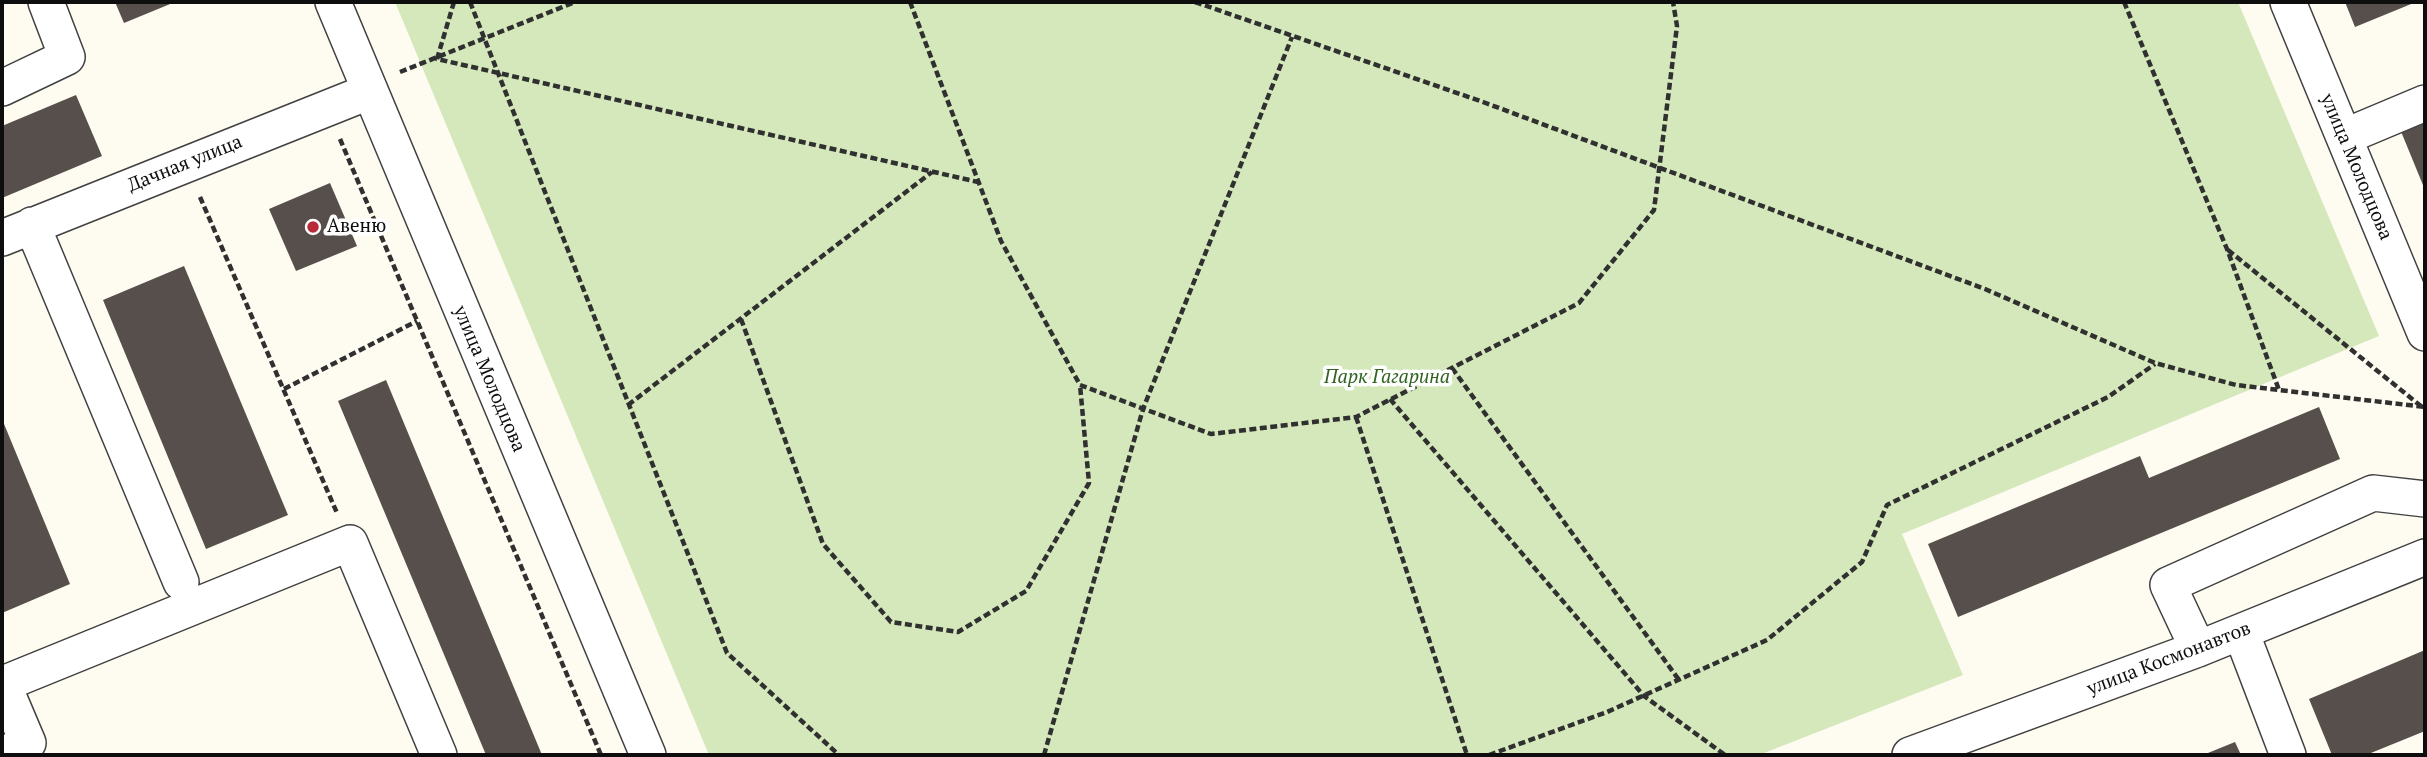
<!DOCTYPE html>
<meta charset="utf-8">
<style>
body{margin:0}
#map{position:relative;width:2427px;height:757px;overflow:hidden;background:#fefbf0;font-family:"PT Serif",serif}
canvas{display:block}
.frame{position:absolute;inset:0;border:4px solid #0e0e0e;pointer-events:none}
</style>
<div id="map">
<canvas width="2427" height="757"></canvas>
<div class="frame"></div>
</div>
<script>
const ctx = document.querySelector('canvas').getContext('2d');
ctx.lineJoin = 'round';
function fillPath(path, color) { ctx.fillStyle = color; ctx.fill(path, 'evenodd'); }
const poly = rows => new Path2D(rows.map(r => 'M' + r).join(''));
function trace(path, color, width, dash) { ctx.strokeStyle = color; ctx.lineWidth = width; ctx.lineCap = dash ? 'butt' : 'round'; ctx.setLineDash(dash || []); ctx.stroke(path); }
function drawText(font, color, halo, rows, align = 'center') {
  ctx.font = font + ' "PT Serif",serif'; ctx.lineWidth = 7; ctx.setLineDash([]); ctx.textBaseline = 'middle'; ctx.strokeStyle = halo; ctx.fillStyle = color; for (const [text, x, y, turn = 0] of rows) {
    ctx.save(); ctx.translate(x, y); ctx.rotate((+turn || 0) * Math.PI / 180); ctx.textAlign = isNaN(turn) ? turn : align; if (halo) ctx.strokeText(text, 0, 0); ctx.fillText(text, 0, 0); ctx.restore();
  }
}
const green = poly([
 [395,2,2238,2,2379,336,1902,534,1963,675,1759,755,709,755]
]);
const building = poly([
 [115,2,175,2,124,23],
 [2345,2,2416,2,2355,27],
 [76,95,102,156,2,198,2,126],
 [2425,118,2425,190,2400,129],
 [330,183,357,246,296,271,269,209],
 [184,266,288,515,206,549,103,300],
 [386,380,542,755,486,755,338,401],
 [2319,407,2340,459,1958,617,1928,544,2140,456,2149,478],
 [2,419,70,584,2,613],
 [2425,650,2425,731,2366,755,2332,755,2309,699],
 [2235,742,2241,755,2203,755]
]);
const path = poly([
 [454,2,437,59,978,182],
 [470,2,727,653,839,755],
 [910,2,1001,241,1080,385,1211,434,1356,417,1579,303,1654,210,1677,26,1673,2],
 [1195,2,1483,102,1985,289,2155,363,2236,385,2425,407],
 [2124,2,2227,249,2279,390],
 [400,72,575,2],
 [340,139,601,755],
 [200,197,337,513],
 [2228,250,2422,407],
 [741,319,823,544,891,622,958,632,1026,591,1089,483,1080,385],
 [1452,368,1679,680],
 [284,389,417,321],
 [1390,399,1644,696,1725,755],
 [628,405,932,172],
 [1356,417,1467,755],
 [1044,755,1143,409,1292,37],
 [1489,755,1607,712,1767,640,1862,562,1887,505,2108,397,2155,364]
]);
const minor = poly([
 [333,2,648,755],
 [2288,2,2425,333],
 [2,88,67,57,46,2],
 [2344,137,2425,103],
 [32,225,181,582],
 [2,238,368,92],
 [2241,632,2288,755],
 [2198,649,2168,585,2373,493,2425,499],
 [2,755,28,743,3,684,350,543,439,755],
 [1910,755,2198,649,2425,557]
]);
const markers = [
 [313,227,7,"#b92b38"]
];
const streetNames = [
 ["Дачная улица",185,164,-22],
 ["улица Молодцова",2356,167,67],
 ["улица Молодцова",489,379,67],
 ["улица Космонавтов",2169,659,-21]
];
const poiNames = [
 ["Авеню",327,227]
];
const parkNames = [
 ["Парк Гагарина",1387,378]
];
fillPath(green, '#d4e8bb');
fillPath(building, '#564f4b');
trace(minor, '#414141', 38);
trace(path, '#303030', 4.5, [7, 3.5]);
trace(minor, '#fff', 35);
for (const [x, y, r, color] of markers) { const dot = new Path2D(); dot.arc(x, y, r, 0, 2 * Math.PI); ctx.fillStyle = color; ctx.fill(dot); trace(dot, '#fff', 2.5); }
drawText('19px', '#0e0e0e', '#fff', streetNames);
drawText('19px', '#0e0e0e', '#fff', poiNames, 'left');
drawText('italic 19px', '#316421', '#fff', parkNames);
</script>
